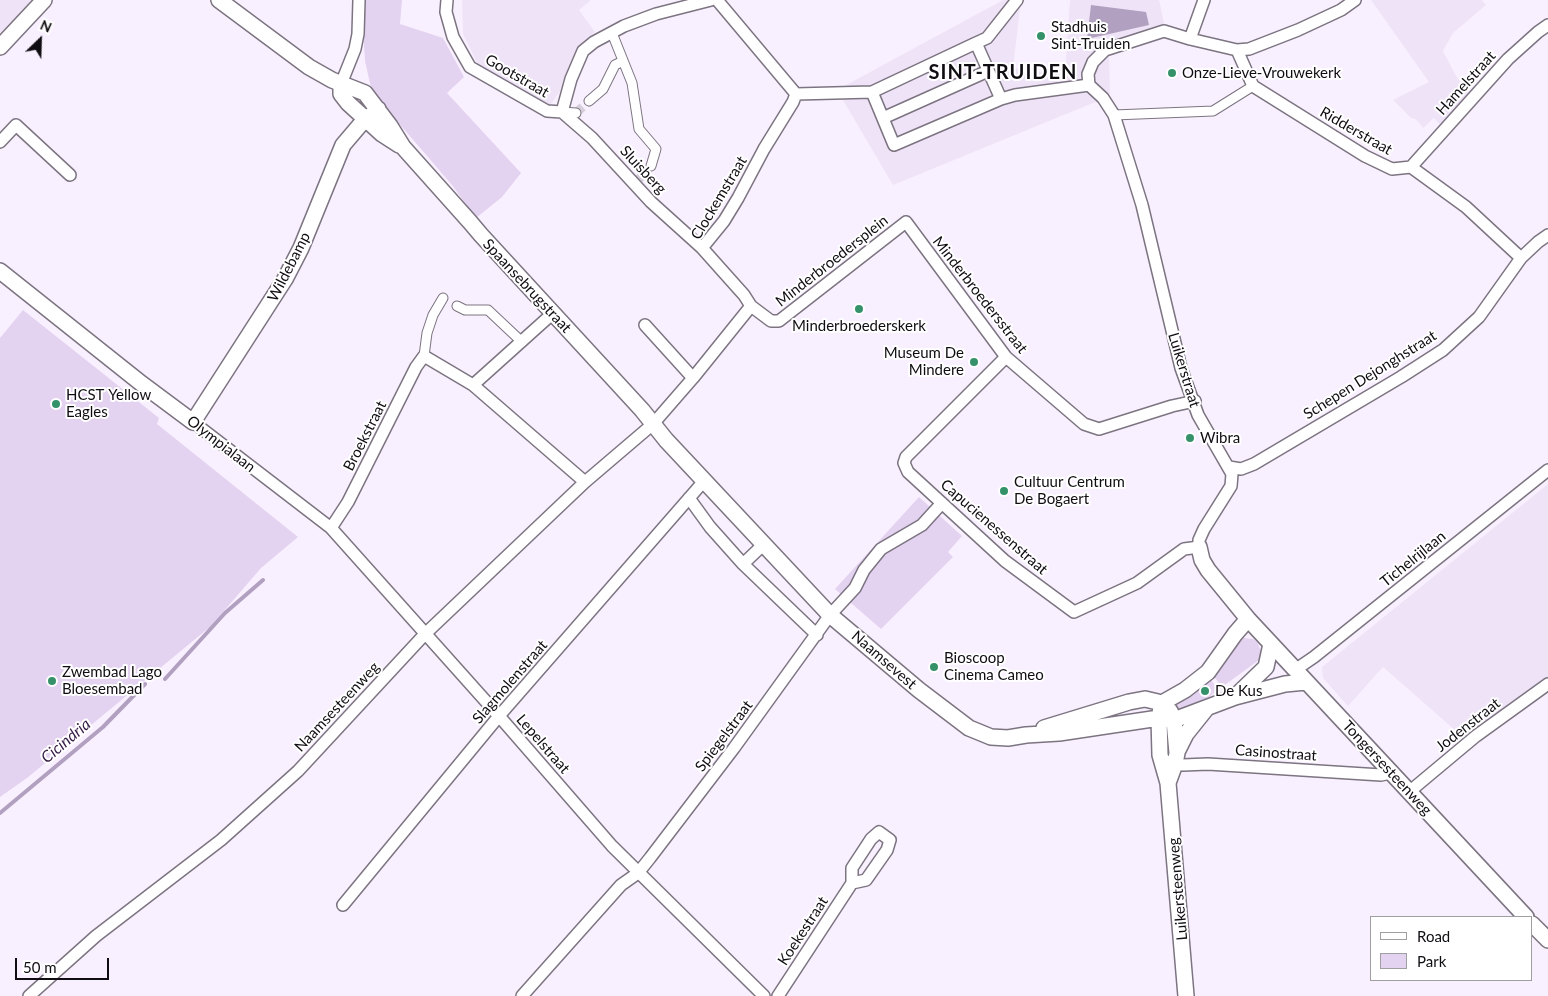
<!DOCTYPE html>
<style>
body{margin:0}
#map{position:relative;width:1548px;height:996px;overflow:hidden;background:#f9f0ff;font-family:Lato,sans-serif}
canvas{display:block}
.legend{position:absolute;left:1370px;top:916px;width:162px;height:65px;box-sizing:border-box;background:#fff;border:1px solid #9f9ea0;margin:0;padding:6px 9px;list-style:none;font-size:15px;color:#100d12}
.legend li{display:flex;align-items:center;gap:10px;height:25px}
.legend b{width:25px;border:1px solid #9f9ea0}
.north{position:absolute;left:15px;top:15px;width:50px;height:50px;-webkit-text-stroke:4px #fff;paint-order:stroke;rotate:24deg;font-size:14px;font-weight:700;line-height:20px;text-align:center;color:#100d12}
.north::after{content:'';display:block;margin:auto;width:18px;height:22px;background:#100d12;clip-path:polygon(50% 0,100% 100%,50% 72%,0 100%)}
.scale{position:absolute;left:15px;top:958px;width:94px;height:22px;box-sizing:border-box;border:2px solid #100d12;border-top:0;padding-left:6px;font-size:15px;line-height:18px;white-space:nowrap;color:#100d12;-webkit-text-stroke:4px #fff;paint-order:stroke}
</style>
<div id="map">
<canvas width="1548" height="996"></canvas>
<ul class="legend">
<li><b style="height:6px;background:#fff"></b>Road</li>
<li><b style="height:14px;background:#e4d2f1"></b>Park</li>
</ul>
<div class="north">N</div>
<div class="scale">50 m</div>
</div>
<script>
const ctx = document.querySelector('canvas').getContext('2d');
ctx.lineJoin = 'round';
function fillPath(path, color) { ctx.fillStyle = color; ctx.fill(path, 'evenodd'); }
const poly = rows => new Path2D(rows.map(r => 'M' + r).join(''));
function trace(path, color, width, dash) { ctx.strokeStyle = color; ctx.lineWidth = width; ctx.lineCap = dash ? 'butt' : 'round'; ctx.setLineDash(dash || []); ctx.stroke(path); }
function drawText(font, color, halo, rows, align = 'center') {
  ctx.font = font + ' Lato,sans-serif'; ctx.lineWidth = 4; ctx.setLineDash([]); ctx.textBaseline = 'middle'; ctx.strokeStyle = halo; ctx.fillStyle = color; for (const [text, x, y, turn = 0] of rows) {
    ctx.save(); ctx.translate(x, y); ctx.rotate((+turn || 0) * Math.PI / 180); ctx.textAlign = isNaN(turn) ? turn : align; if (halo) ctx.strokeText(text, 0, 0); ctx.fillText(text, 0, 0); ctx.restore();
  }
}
const built = poly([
 [0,0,33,0,0,33],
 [462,0,589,0,590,1,579,10,595,32,583,42,575,54,561,90,550,105,478,65,463,34],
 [1003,0,1021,0,1013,68,1065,75,1070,0,1159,0,1167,36,1109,52,1110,96,893,185,837,90],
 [1371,0,1482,0,1486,5,1453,33,1443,51,1456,76,1469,93,1442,127,1434,118,1423,128,1416,119,1411,118,1393,100,1429,82],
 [1548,484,1548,678,1464,738,1383,667,1348,706,1323,678,1322,667]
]);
const green = poly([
 [363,0,402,0,400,24,443,38,464,77,447,93,521,173,502,197,476,218,452,185,372,92,365,61,362,16],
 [23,310,159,418,157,424,298,537,261,568,211,626,27,778,0,797,0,338],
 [919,497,962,536,948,552,953,557,881,629,835,589],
 [1244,638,1253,639,1257,642,1261,651,1259,660,1222,687,1212,674,1239,639],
 [1210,678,1218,690,1196,707,1175,710,1173,708,1177,702]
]);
const water = poly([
 [1091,5,1146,12,1149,25,1087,39]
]);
const stream = poly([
 [165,679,225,613,263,580],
 [0,813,103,727,145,684]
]);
const pedestrianTunnel = poly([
 [576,113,589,101],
 [639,179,651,166]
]);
const pedestrian = poly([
 [612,33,632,83,639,129,656,149,651,166],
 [589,101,603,89,615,65,623,61],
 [562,112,576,113],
 [1114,115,1213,111,1253,86],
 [457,306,465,310,488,310,522,342],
 [424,356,427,333,433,315,443,298]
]);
const minor = poly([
 [447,0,446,12,453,37,470,67,547,111,562,112],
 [717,0,796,94],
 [1190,39,1204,0],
 [976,43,987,38,1017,0],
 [1237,50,1253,86,1365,156,1392,169,1411,167,1466,207,1521,258],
 [341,84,355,49,358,34,359,0],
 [872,92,976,43,1001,99],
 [796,94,872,92,894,145,1001,99,1015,95,1089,85],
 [562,112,571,79,583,51,594,42,624,26,656,14,711,0],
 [883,118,988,71],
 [0,142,16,125,70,175],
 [1411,167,1508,59,1538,32,1548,25],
 [702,248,724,221,738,198,764,149,793,102,796,94],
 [751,306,771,321,779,321,906,222,1006,357,1084,424,1099,429,1172,406,1195,401],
 [645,325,693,378],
 [1006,357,906,457,904,463,908,472,1005,561,1074,612,1137,583,1184,549,1199,547,1199,540,1204,529,1231,486,1232,474,1198,415,1181,368,1142,205,1114,115,1103,98,1089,85,1088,74,1093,62,1105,50,1164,31,1190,39,1237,50,1249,49,1298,30,1341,10,1355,0],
 [473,385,552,314],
 [193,422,331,528,499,716,612,846,764,996],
 [1229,467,1241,469,1254,464,1401,377,1443,350,1479,317,1521,258,1538,242,1548,235],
 [689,498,710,527,743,564,817,635],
 [331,528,348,502,416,367,424,356,473,385,585,482],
 [743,564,764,544],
 [1295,670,1314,657,1548,470],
 [1170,761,1175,764,1183,765,1208,764,1381,775,1391,773],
 [1409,792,1476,736,1548,684],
 [343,905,499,716,704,481],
 [29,996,96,936,221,840,298,771,425,634,585,482,653,424,693,378,751,306,744,295,702,248,651,202,592,138,562,112],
 [522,996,621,885,638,873,650,858,734,748,830,615,855,588,864,570,881,549,922,525,942,503],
 [778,996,852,883,852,868,871,839,879,832,890,840,887,850,866,880,852,883]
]);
const tertiary = poly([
 [219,0,309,67,332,80,365,93,390,126,403,147,470,222,481,235,642,410,666,440,830,615,919,690,969,728,991,737,1008,738,1026,735,1059,733,1159,718,1174,720,1235,697,1285,684,1306,682],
 [0,47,44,0],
 [341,84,341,94,348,103,382,134,399,145],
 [0,271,142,384,193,422,285,279,301,248,343,145,360,125,378,109],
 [1199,547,1202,560,1208,570,1248,619,1526,917],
 [1236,696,1266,667,1271,644],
 [1162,703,1159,718,1160,755,1168,783,1186,996],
 [1044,728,1129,702,1145,699,1162,703,1185,690,1208,672,1235,634,1248,619],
 [1178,750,1186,734,1206,709],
 [1168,783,1175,764,1177,753,1174,720,1170,711],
 [1532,924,1548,940]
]);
const markers = [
 [1041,36,5,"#349169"],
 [1172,73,5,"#349169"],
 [859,309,5,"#349169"],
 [974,362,5,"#349169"],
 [56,404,5,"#349169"],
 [1190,438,5,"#349169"],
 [1004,491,5,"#349169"],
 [934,667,5,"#349169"],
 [52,681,5,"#349169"],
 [1205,691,5,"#349169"]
];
const poiNames = [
 ["Stadhuis",1051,27],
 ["Sint-Truiden",1051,44],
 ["Onze-Lieve-Vrouwekerk",1182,73],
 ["Minderbroederskerk",859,326,"center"],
 ["Museum De",964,353,"right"],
 ["Mindere",964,370,"right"],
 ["HCST Yellow",66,395],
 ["Eagles",66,412],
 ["Wibra",1200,438],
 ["Cultuur Centrum",1014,482],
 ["De Bogaert",1014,499],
 ["Bioscoop",944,658],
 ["Cinema Cameo",944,675],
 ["Zwembad Lago",62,672],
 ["Bloesembad",62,689],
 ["De Kus",1215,691]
];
const streetNames = [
 ["Gootstraat",517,76,30],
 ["Hamelstraat",1466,83,-48],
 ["Ridderstraat",1356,131,30],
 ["Sluisberg",643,170,47],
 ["Clockemstraat",719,198,-59],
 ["Minderbroedersplein",832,261,-38],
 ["Wildebamp",289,267,-63],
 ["Spaansebrugstraat",527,286,47],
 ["Minderbroedersstraat",980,295,52],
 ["Luikerstraat",1184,370,73],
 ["Schepen Dejonghstraat",1370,375,-32],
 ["Broekstraat",365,436,-63],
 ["Olympialaan",221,444,38],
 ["Capucienessenstraat",994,527,41],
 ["Tichelrijlaan",1413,559,-39],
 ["Naamsevest",884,660,41],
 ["Slagmolenstraat",510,682,-49],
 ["Naamsesteenweg",337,707,-47],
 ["Jodenstraat",1468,725,-38],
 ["Spiegelstraat",724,736,-53],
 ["Lepelstraat",543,744,49],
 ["Casinostraat",1276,753,4],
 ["Tongersesteenweg",1387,768,47],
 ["Luikersteenweg",1178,889,-95],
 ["Koekestraat",803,931,-57]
];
const waterNames = [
 ["Cicindria",66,741,-40]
];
const districtNames = [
 ["SINT-TRUIDEN",1003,73]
];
fillPath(built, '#efe3f8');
fillPath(green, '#e4d2f1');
fillPath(water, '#b2a0c0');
trace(stream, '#b2a0c0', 4);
trace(pedestrianTunnel, '#d6cedb', 9, [9, 4.5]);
trace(pedestrian, '#7c7481', 11);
trace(minor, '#7c7481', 14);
trace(tertiary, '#7c7481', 18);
trace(pedestrian, '#fff', 9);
trace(minor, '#fff', 11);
trace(tertiary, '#fff', 15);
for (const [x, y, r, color] of markers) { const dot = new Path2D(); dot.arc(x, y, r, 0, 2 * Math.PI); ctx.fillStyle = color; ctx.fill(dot); trace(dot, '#fff', 2); }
drawText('15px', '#100d12', '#fff', poiNames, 'left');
drawText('15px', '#100d12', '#fff', streetNames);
drawText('italic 16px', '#371d47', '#fff', waterNames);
ctx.letterSpacing = '1px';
drawText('bold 20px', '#100d12', '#fff', districtNames);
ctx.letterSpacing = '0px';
</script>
